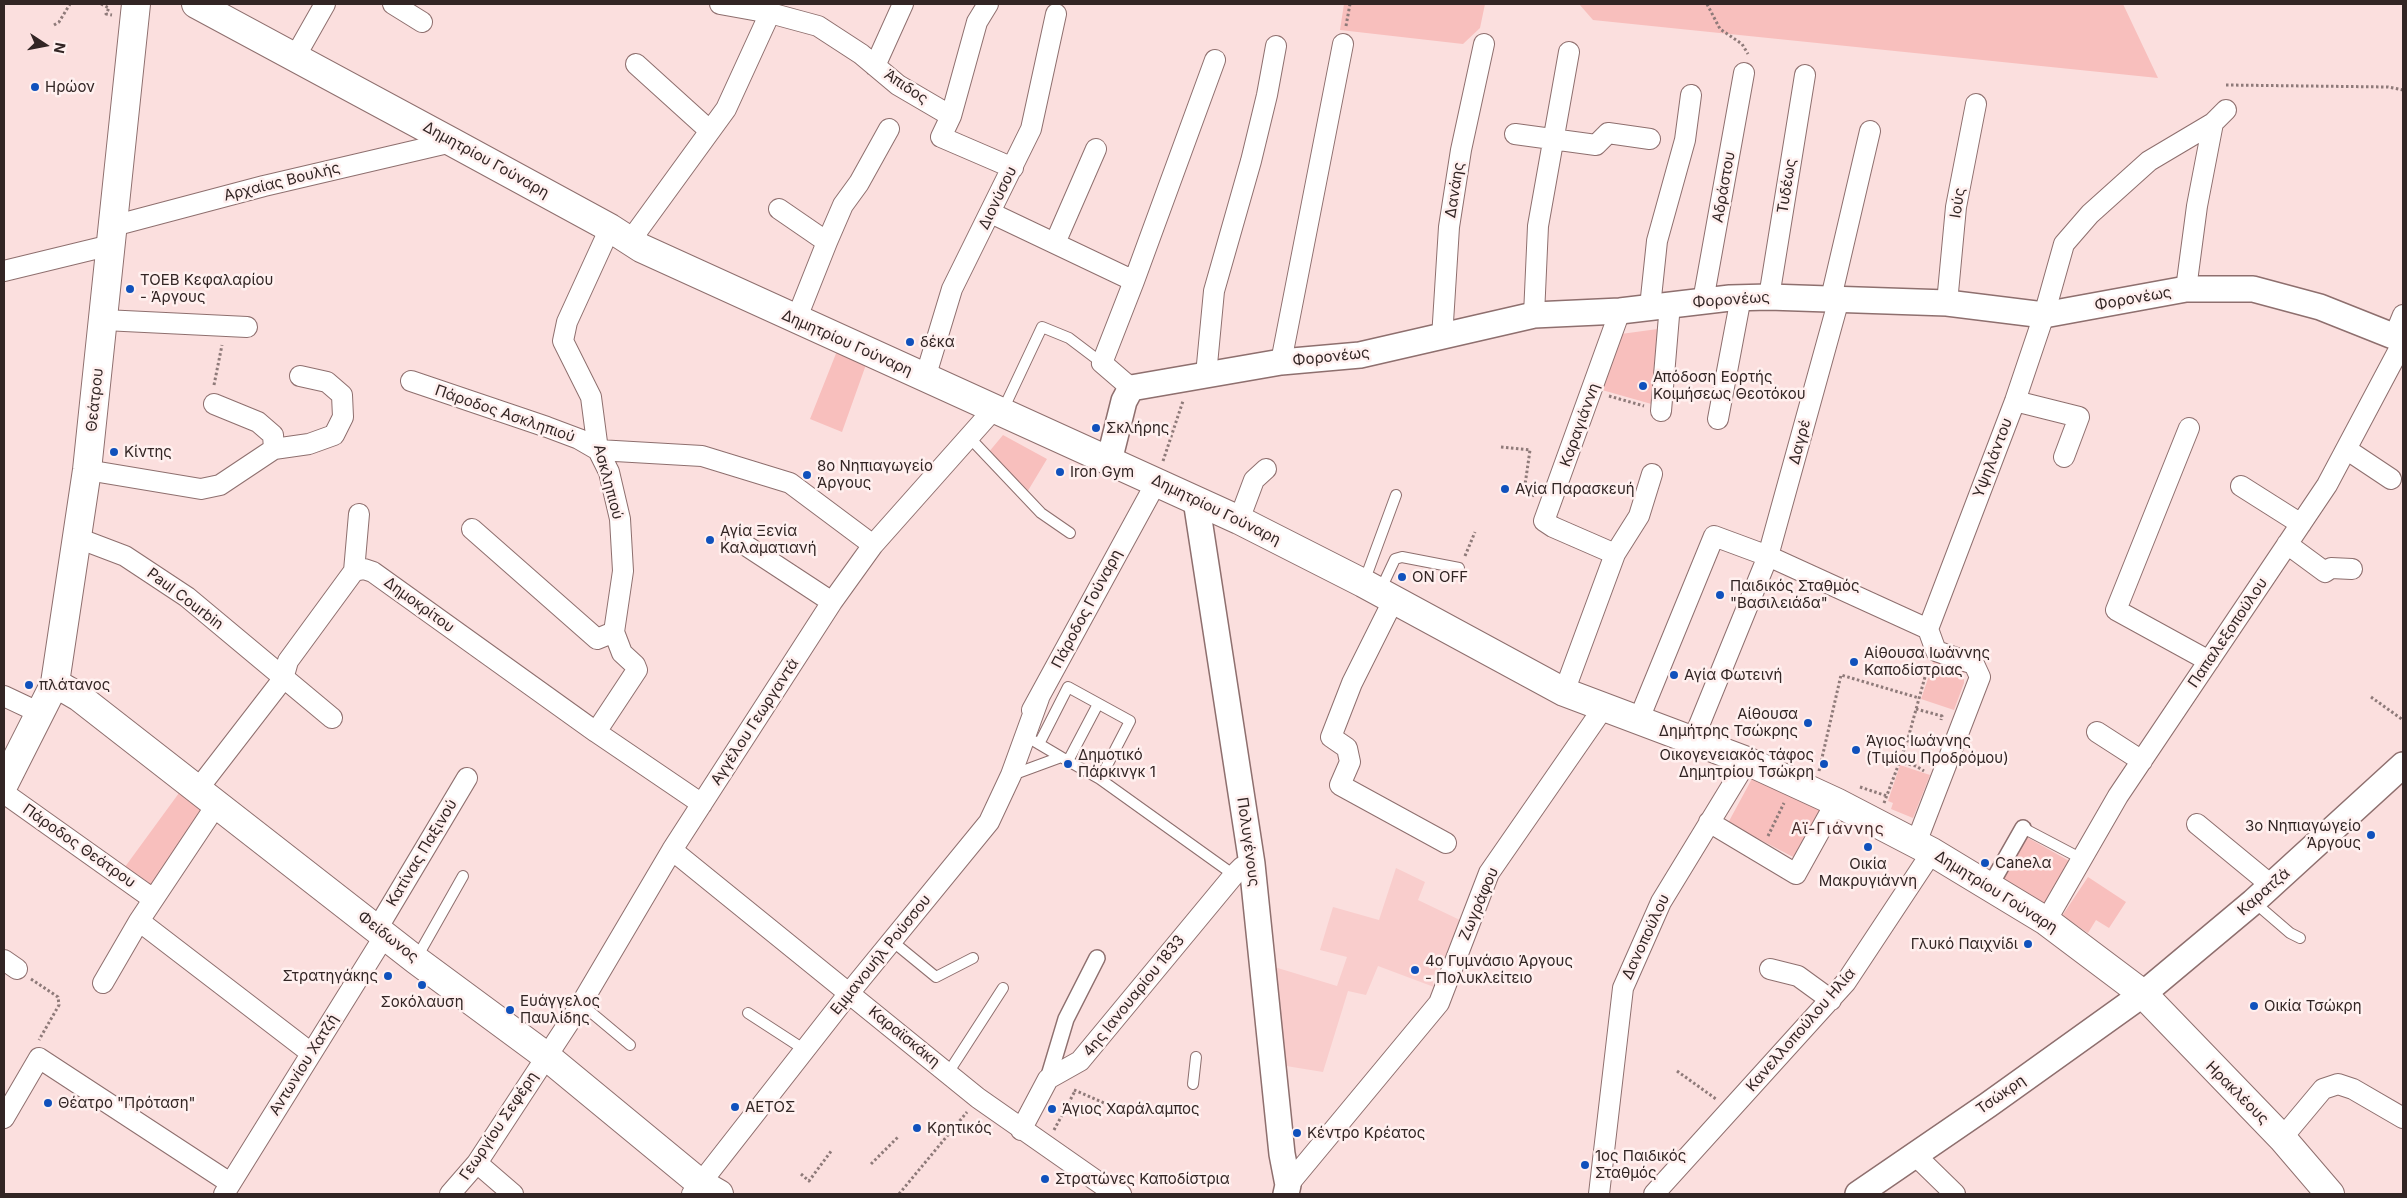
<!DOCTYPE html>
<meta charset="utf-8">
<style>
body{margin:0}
#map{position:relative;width:2407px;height:1198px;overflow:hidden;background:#fbdfde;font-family:Inter,sans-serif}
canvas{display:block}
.frame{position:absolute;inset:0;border:5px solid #322524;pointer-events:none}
.north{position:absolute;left:20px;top:20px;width:50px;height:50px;-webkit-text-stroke:4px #fff0ef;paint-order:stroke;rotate:101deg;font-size:14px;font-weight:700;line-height:20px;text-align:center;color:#322524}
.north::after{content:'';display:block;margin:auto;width:18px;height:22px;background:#322524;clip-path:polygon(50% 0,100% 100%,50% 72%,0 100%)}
</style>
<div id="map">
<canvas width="2407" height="1198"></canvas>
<div class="frame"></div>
<div class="north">N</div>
</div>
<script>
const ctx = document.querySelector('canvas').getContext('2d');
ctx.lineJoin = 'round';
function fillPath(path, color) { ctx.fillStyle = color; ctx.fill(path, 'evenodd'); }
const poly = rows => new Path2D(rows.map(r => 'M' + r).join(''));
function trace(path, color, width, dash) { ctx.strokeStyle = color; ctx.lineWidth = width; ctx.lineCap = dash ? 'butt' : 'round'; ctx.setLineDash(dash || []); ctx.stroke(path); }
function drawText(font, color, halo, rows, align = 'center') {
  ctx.font = font + ' Inter,sans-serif'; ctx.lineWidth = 5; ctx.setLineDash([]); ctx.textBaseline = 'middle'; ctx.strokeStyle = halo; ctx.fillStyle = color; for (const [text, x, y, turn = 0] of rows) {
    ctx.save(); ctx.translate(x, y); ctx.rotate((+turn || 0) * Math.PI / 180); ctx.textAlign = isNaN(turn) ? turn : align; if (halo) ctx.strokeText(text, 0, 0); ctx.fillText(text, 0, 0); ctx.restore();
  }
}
const built = poly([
 [1396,868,1425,882,1418,900,1462,921,1439,974,1431,975,1434,987,1378,966,1366,995,1348,991,1323,1072,1280,1065,1271,966,1337,986,1347,957,1320,950,1333,907,1379,920]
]);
const green = poly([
 [1344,4,1485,4,1480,28,1463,44,1340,30],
 [1579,4,2123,4,2158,78,1593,20],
 [1665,328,1655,405,1602,390,1621,334],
 [839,346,868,359,842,432,810,419],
 [1003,435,1047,459,1026,494,988,453],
 [1935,658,1964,670,1964,683,1954,710,1921,699],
 [1900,765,1930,775,1913,818,1891,809,1893,803,1888,801],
 [1754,775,1824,812,1799,860,1728,823],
 [179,793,205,812,149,891,122,871],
 [2023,835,2073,863,2046,912,1995,883],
 [2088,877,2126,902,2109,928,2096,920,2088,933,2062,916]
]);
const path = poly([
 [101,4,109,8,106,14,112,15],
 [1707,4,1720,29,1742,44,1748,54],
 [54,25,59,22,70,4],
 [1346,26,1350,4],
 [2226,85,2388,87,2403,90],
 [214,385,222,345],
 [1609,396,1644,406],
 [1501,447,1530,450,1524,492,1535,496],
 [1163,461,1183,401],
 [1465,556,1475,532],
 [2371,697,2403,720],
 [1916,709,1942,716,1941,720],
 [1899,762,1916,766,1924,771],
 [1819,771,1841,675,1919,698],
 [1860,787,1887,796],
 [1884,803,1907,742,1928,666],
 [1768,836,1784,803],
 [31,979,58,997,59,1005,39,1040],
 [1677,1071,1716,1099],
 [1074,1090,1104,1103],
 [1054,1130,1075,1091],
 [871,1164,899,1136],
 [801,1174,809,1181,832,1150],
 [899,1194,967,1112]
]);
const service = poly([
 [1002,412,1042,327,1069,338,1102,363],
 [968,436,1041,513,1070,533],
 [1364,582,1396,495],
 [1380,591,1395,559,1402,557,1459,568],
 [1034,741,1061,757],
 [1039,744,1068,687,1130,721,1100,779],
 [1068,761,1098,704],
 [1012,775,1061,757,1100,779,1234,875],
 [2023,828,2082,859],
 [2254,902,2290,933,2300,938],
 [892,941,936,977,973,958],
 [416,959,463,876],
 [581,1004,630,1045],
 [748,1013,805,1050],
 [948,1073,1003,988],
 [1193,1084,1196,1057]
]);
const pedestrian = poly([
 [1990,886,2023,828],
 [1048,1079,1066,1019,1097,958]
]);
const minor = poly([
 [393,4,422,22],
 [720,4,770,13,818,26,861,54,898,85,951,116,941,137,1013,168],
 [295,57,325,4],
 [636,64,710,131],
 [875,66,903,4],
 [951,116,977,22,988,4],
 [1515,134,1596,145,1608,133,1650,139],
 [779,209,827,242,796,320],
 [991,213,1134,281,1102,363,1131,388],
 [113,226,264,186,452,142],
 [630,241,726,109,770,13],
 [827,242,843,205,859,183,889,129],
 [1055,243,1096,149],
 [4,271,111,245],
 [1134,281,1215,60],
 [2186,289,2197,206,2213,123],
 [1769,297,1805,75],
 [1831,298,1870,131],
 [1703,301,1744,73],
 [1947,303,1956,207,1976,104],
 [1650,307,1657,241,1685,140,1691,95],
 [1534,315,1538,226,1569,52],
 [104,320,247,327],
 [2394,337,2403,315],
 [1442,338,1449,227,1461,150,1484,44],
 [1281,362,1343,44],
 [1206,375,1214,291,1251,161,1267,95,1276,46],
 [925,378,952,289,1031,129,1056,14],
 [411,381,547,427,579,439,598,450,702,456,790,483,873,545],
 [2015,401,2079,417,2064,457],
 [214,404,258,422,273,435,274,449],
 [1661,411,1670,304],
 [1718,419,1741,297],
 [2189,428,2116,610,2209,661],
 [2346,449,2391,479],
 [87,470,201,489,220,485,274,449,309,444,334,435,343,417,342,395,327,382,300,376],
 [2241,486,2301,524],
 [1239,520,1254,480,1266,469],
 [472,529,597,639,614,632],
 [75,537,125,556,187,597,332,718],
 [736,539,832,602],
 [2287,544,2325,572,2331,568,2352,569],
 [1615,554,1639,516,1652,474],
 [354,571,359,514],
 [1394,599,1352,683,1331,737,1347,748,1350,762,1340,785,1446,843],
 [1564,692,1615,554,1553,527,1544,521,1620,311],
 [4,696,40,713],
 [1032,710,1157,481],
 [1639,719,1714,536,1768,556,1928,629],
 [596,732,637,670,635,665,622,653,614,632,623,571,620,519,609,472,598,450,591,397,563,341,567,322,610,228],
 [2097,732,2142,761],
 [1693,740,1768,556,1839,299],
 [198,789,283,679,288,661,354,571,364,569,373,572,596,732,702,804],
 [4,793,153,899],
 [1709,822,1796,874,1836,802],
 [2197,824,2271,885],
 [1916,843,1980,677,1974,664,1936,651,1928,629,2015,401,2044,315,2064,244,2090,214,2149,161,2213,123,2226,110],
 [672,850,978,1098,1101,1184,1121,1194],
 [139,921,311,1053],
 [2046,921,2118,796,2327,485,2403,342],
 [377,929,467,778],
 [4,960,17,969],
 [1770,969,1798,976,1831,1000],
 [103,983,139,921,217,804],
 [4,1118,39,1058,230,1183],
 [1021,1130,1048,1079,1080,1061,1234,875,1242,867,1252,864],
 [2282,1138,2323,1089,2338,1084,2353,1089,2403,1118],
 [1915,1155,1955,1194],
 [477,1163,513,1194],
 [1288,1185,1439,1003,1489,873,1604,707],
 [224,1194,385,935],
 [450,1194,477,1163,581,1004,672,850,832,602,873,545,993,410],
 [692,1194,850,992,989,822,1011,775,1039,698],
 [1599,1194,1623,988,1661,902,1747,761],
 [1654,1194,1846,982,1932,852]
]);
const tertiary = poly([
 [1109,461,1124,401,1131,388,1281,362,1360,355,1534,315,1620,311,1730,298,1769,297,1947,303,2044,315,2186,289,2253,289,2320,307,2403,340],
 [1196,500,1252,864,1282,1154,1288,1185,1286,1194],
 [1858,1194,1988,1105,2143,994,2253,902,2403,765]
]);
const secondary = poly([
 [196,4,452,142,610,228,641,248,1239,520,1363,583,1564,692,1747,761,1836,802,1932,852,2046,921,2143,994,2282,1138,2330,1194],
 [55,683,79,697,416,960,546,1056,700,1183,719,1194],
 [4,784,55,683,87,470,136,4]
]);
const markers = [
 [35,87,5,"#1051bc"],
 [130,289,5,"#1051bc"],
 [910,342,5,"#1051bc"],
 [1643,386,5,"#1051bc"],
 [1096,428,5,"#1051bc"],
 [114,452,5,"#1051bc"],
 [1060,472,5,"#1051bc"],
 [807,475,5,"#1051bc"],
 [1505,489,5,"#1051bc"],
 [710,540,5,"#1051bc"],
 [1402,577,5,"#1051bc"],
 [1720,595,5,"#1051bc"],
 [1854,662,5,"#1051bc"],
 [1674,675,5,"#1051bc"],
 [29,685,5,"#1051bc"],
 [1808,723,5,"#1051bc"],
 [1856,750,5,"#1051bc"],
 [1068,764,5,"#1051bc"],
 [1824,764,5,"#1051bc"],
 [2371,835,5,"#1051bc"],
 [1868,847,5,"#1051bc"],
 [1985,863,5,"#1051bc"],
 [2028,944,5,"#1051bc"],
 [1415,970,5,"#1051bc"],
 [388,976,5,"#1051bc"],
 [422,985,5,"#1051bc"],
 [2254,1006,5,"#1051bc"],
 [510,1010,5,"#1051bc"],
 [48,1103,5,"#1051bc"],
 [735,1107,5,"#1051bc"],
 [1052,1109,5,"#1051bc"],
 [917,1128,5,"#1051bc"],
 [1297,1133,5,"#1051bc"],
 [1585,1165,5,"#1051bc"],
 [1045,1179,5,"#1051bc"]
];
const poiNames = [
 ["Ηρώον",45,87],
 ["ΤΟΕΒ Κεφαλαρίου",140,280],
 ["- Άργους",140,297],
 ["δέκα",920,342],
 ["Απόδοση Εορτής",1653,377],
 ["Κοιμήσεως Θεοτόκου",1653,394],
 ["Σκλήρης",1106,428],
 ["Κίντης",124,452],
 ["8ο Νηπιαγωγείο",817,466],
 ["Άργους",817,483],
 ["Iron Gym",1070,472],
 ["Αγία Παρασκευή",1515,489],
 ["Αγία Ξενία",720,531],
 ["Καλαματιανή",720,548],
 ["ON OFF",1412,577],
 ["Παιδικός Σταθμός",1730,586],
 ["\"Βασιλειάδα\"",1730,603],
 ["Αίθουσα Ιωάννης",1864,653],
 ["Καποδίστριας",1864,670],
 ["Αγία Φωτεινή",1684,675],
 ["πλάτανος",39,685],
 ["Αίθουσα",1798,714,"right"],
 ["Δημήτρης Τσώκρης",1798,731,"right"],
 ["Άγιος Ιωάννης",1866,741],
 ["(Τιμίου Προδρόμου)",1866,758],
 ["Δημοτικό",1078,755],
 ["Πάρκινγκ 1",1078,772],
 ["Οικογενειακός τάφος",1814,755,"right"],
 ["Δημητρίου Τσώκρη",1814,772,"right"],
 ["3ο Νηπιαγωγείο",2361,826,"right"],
 ["Άργους",2361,843,"right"],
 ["Caneλα",1995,863],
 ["Οικία",1868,864,"center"],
 ["Μακρυγιάννη",1868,881,"center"],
 ["Γλυκό Παιχνίδι",2018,944,"right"],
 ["4ο Γυμνάσιο Άργους",1425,961],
 ["- Πολυκλείτειο",1425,978],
 ["Στρατηγάκης",378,976,"right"],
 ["Ευάγγελος",520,1001],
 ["Παυλίδης",520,1018],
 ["Σοκόλαυση",422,1002,"center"],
 ["Οικία Τσώκρη",2264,1006],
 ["Θέατρο \"Πρόταση\"",58,1103],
 ["ΑΕΤΟΣ",745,1107],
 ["Άγιος Χαράλαμπος",1062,1109],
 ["Κρητικός",927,1128],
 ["Κέντρο Κρέατος",1307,1133],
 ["1ος Παιδικός",1595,1156],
 ["Σταθμός",1595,1173],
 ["Στρατώνες Καποδίστρια",1055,1179]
];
const streetNames = [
 ["Άπιδος",906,87,34],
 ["Δημητρίου Γούναρη",486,160,29],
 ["Αρχαίας Βουλής",282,182,-14],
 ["Τυδέως",1787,186,-81],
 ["Αδράστου",1724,187,-80],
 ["Δανάης",1455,190,-81],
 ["Διονύσου",998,198,-64],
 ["Ιούς",1958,203,-81],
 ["Φορονέως",2133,299,-10],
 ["Φορονέως",1731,300,-4],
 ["Δημητρίου Γούναρη",847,343,24],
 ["Φορονέως",1331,357,-6],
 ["Θεάτρου",95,400,-84],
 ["Πάροδος Ασκληπιού",505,414,19],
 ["Καραγιάννη",1580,425,-70],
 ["Δαγρέ",1800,442,-75],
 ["Υψηλάντου",1993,458,-69],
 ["Ασκληπιού",608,482,75],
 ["Δημητρίου Γούναρη",1216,510,26],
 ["Paul Courbin",185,599,37],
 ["Δημοκρίτου",419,605,36],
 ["Πάροδος Γούναρη",1087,609,-62],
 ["Παπαλεξοπούλου",2228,633,-56],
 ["Αγγέλου Γεωργαντά",755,722,-57],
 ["Πολυγένους",1248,842,82],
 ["Πάροδος Θεάτρου",79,846,35],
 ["Κατίνας Παξινού",422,853,-59],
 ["Δημητρίου Γούναρη",1996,892,32],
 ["Καρατζά",2264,892,-41],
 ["Ζωγράφου",1479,904,-67],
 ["Φείδωνος",388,937,38],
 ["Δανοπούλου",1646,937,-65],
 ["Εμμανουήλ Ρούσσου",881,955,-51],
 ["4ης Ιανουαρίου 1833",1134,996,-51],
 ["Κανελλοπούλου Ηλία",1801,1030,-49],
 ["Καραϊσκάκη",904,1037,39],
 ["Αντωνίου Χατζή",304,1065,-58],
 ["Ηρακλέους",2237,1093,45],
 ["Τσώκρη",2001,1095,-35],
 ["Γεωργίου Σεφέρη",499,1126,-56]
];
const neighbourhoodNames = [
 ["Αϊ-Γιάννης",1838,829]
];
fillPath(built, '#f9cdcc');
fillPath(green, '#f8bfbd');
trace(service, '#8e6f6e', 12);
trace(pedestrian, '#8e6f6e', 18);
trace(minor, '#8e6f6e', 22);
trace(tertiary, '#8e6f6e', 28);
trace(secondary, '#8e6f6e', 30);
trace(path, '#8e7a79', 3, [2.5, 2.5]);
trace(service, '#fff', 10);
trace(pedestrian, '#fff', 15);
trace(minor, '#fff', 20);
trace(tertiary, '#fff', 25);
trace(secondary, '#fff', 28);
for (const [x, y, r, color] of markers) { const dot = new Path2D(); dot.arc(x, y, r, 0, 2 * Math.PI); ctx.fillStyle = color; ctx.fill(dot); trace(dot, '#fff0ef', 2); }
drawText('15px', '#322524', '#fff0ef', poiNames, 'left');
drawText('15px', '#322524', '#fff0ef', streetNames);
ctx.letterSpacing = '1px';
drawText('16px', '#452b2a', '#fff0ef', neighbourhoodNames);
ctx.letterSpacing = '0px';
</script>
